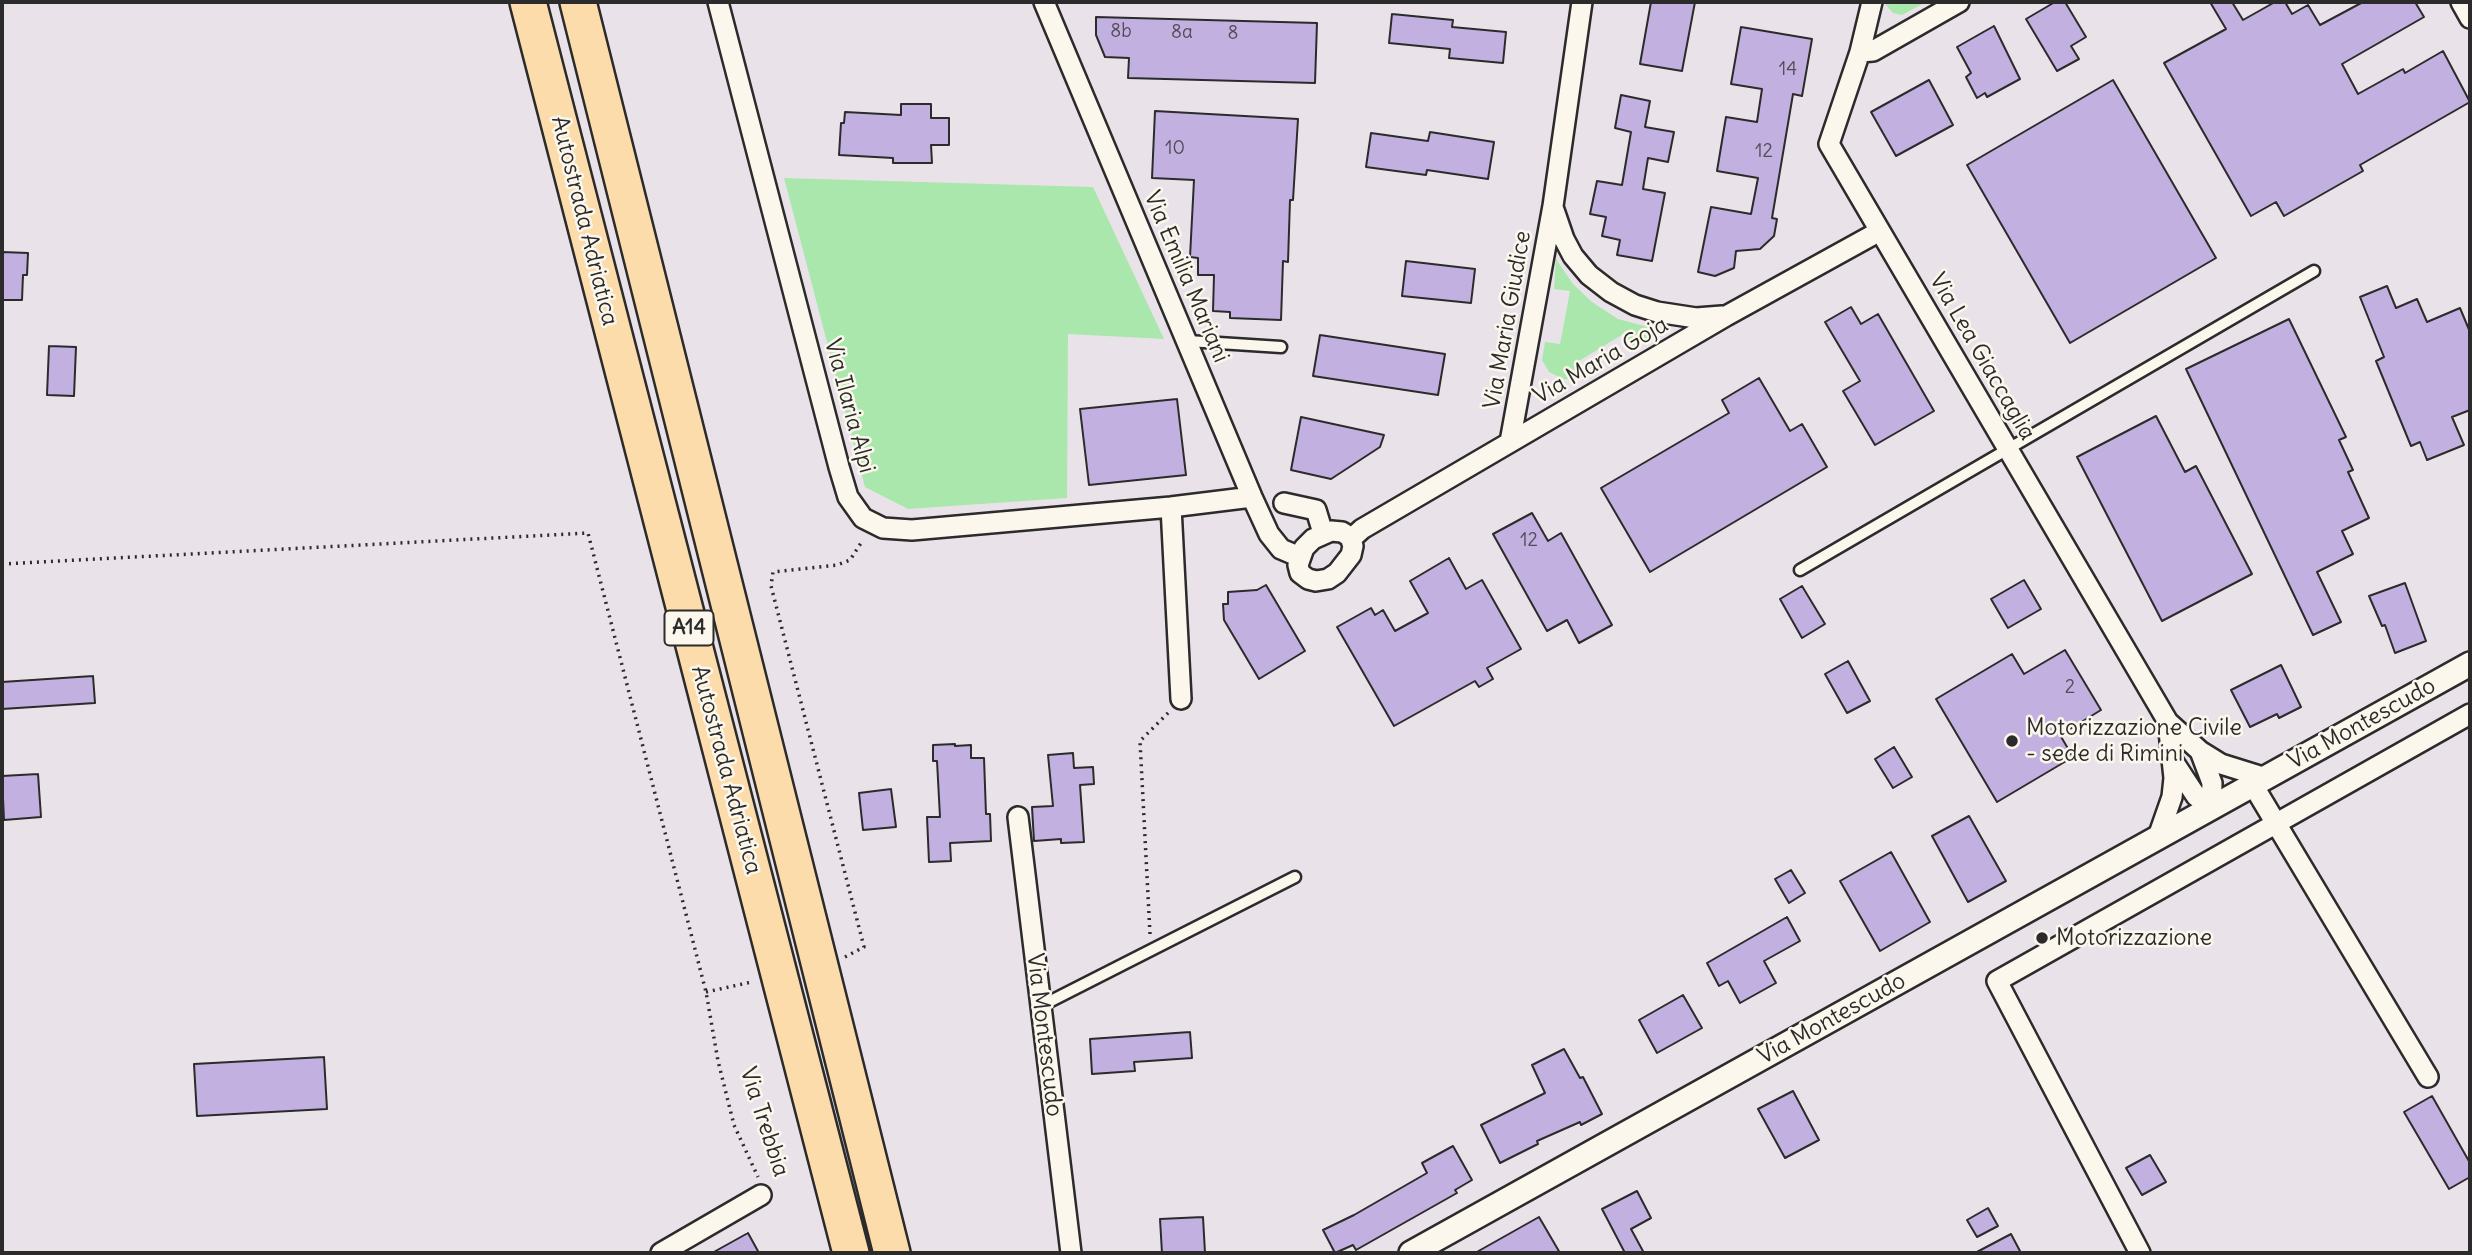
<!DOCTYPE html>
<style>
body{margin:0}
#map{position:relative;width:2472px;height:1255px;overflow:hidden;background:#eae2e9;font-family:Delius,sans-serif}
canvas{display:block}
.frame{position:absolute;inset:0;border:4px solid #2b2b2b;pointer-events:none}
</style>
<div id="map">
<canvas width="2472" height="1255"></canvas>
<div class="frame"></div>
</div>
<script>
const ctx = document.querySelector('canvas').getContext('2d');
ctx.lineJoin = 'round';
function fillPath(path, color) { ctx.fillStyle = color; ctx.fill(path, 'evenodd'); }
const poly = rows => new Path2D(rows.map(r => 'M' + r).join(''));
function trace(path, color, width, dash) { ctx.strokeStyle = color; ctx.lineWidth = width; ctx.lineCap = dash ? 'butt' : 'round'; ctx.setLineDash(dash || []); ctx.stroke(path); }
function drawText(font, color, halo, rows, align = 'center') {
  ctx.font = font + ' Delius,sans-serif'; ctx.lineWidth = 5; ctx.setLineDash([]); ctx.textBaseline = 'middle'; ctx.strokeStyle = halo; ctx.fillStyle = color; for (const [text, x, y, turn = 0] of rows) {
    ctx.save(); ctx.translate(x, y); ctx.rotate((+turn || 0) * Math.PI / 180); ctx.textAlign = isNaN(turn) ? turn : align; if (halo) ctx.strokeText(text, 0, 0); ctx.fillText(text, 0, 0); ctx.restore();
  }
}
const green = poly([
 [1887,2,1926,2,1902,15,1893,13,1886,5],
 [784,178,1093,187,1164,339,1068,334,1067,498,908,509,865,487],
 [1556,259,1573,284,1592,302,1618,319,1663,331,1633,348,1625,333,1579,361,1586,376,1577,380,1564,379,1549,372,1542,360,1545,342,1560,344,1570,291,1554,289]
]);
const building = poly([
 [1651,2,1695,2,1682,71,1640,64,1651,2],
 [2055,2,2065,2,2086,37,2071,46,2079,59,2057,71,2026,19,2055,2],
 [2210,2,2232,2,2243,20,2275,2,2285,2,2292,14,2308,5,2320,25,2363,2,2415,2,2424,17,2342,64,2358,94,2403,69,2405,73,2443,51,2470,102,2360,165,2363,171,2284,216,2276,202,2251,216,2164,63,2226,29,2210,2],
 [1392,14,1453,20,1452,27,1506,32,1503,63,1449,58,1450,49,1389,43,1392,14],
 [1096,17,1317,23,1315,83,1128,78,1129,58,1105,57,1096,35,1096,17],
 [1994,26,2020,79,1987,97,1985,93,1977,98,1966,77,1971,73,1957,47,1994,26],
 [1741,27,1812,39,1802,96,1793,94,1772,218,1777,219,1774,236,1760,249,1736,251,1734,268,1715,276,1698,272,1711,207,1751,214,1758,178,1717,171,1726,117,1757,122,1762,89,1731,84,1741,27],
 [1929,80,1953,125,1896,156,1871,112,1929,80],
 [2113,80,2216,258,2070,343,1967,165,2113,80],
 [1621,95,1650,101,1645,127,1674,132,1668,162,1648,158,1643,189,1665,193,1652,261,1617,255,1620,240,1602,236,1606,217,1590,214,1597,181,1622,185,1631,132,1615,128,1621,95],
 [901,104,931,104,931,118,949,118,949,145,931,145,932,163,893,163,893,158,839,155,841,123,844,123,845,112,901,115,901,104],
 [1155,111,1298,119,1293,200,1290,200,1288,262,1283,261,1281,320,1230,318,1230,312,1213,311,1214,275,1198,275,1198,258,1190,257,1194,180,1152,178,1155,111],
 [1430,132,1494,142,1488,179,1427,170,1426,175,1366,167,1371,133,1428,141,1430,132],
 [2,252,28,253,27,275,23,275,22,300,2,300,2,252],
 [1406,261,1475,269,1471,303,1402,296,1406,261],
 [2387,286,2396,308,2417,299,2427,322,2460,308,2470,332,2470,410,2452,417,2464,445,2427,460,2420,442,2411,446,2376,361,2384,357,2360,297,2387,286],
 [1851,307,1861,324,1878,314,1934,411,1875,445,1843,391,1860,381,1825,322,1851,307],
 [2289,319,2346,437,2339,440,2353,470,2348,472,2369,518,2342,531,2353,554,2317,572,2341,622,2313,635,2186,369,2289,319],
 [1320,335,1445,354,1438,395,1313,376,1320,335],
 [49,346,76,347,74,396,47,395,49,346],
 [1759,378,1790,431,1802,424,1827,467,1650,572,1601,488,1729,413,1722,400,1759,378],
 [1177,399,1186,475,1089,485,1080,409,1177,399],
 [2156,416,2185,472,2196,466,2252,574,2162,621,2077,457,2156,416],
 [1301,417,1384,435,1380,447,1331,479,1291,470,1301,417],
 [1532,513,1548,541,1561,533,1612,625,1579,643,1567,620,1547,631,1493,534,1532,513],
 [1449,558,1466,589,1482,580,1521,649,1487,668,1493,679,1479,687,1475,681,1394,726,1337,627,1371,608,1375,615,1383,610,1395,631,1428,613,1410,581,1449,558],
 [2024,580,2041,609,2008,628,1991,599,2024,580],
 [2405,583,2426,641,2395,653,2385,625,2382,626,2369,596,2405,583],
 [1266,585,1305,651,1259,679,1224,620,1223,604,1228,604,1228,592,1257,590,1266,585],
 [1802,586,1825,624,1802,638,1780,599,1802,586],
 [2065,650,2101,710,2060,735,2073,757,1997,802,1936,699,2012,654,2024,674,2065,650],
 [1848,661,1870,701,1847,713,1825,674,1848,661],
 [2281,665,2301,707,2279,718,2277,714,2250,727,2231,690,2281,665],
 [93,676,95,703,2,709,2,682,93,676],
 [955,744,955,746,971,745,971,758,984,758,986,814,990,814,991,841,950,843,951,861,929,862,927,817,940,817,937,761,933,761,933,745,955,744],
 [1894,747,1912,777,1893,788,1875,759,1894,747],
 [1073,753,1074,768,1093,767,1094,784,1080,785,1084,842,1061,843,1061,839,1034,841,1032,807,1053,806,1048,755,1073,753],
 [38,774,41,817,4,820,2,776,38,774],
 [891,789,896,827,863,830,859,793,891,789],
 [1969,816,2006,881,1968,902,1932,836,1969,816],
 [1891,852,1930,922,1880,951,1840,881,1891,852],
 [1791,870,1805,893,1789,903,1775,879,1791,870],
 [1787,917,1800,941,1764,961,1776,983,1740,1003,1728,981,1719,986,1707,963,1787,917],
 [1683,995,1702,1028,1657,1053,1639,1020,1683,995],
 [1190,1032,1192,1058,1134,1062,1135,1071,1092,1074,1090,1039,1190,1032],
 [1564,1049,1580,1078,1583,1077,1602,1114,1581,1125,1580,1122,1537,1141,1538,1144,1500,1163,1481,1125,1545,1093,1532,1065,1564,1049],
 [324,1057,327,1109,197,1116,194,1064,324,1057],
 [1793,1091,1819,1140,1785,1158,1758,1109,1793,1091],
 [2432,1096,2470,1163,2470,1177,2449,1189,2404,1112,2432,1096],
 [1453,1146,1472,1180,1455,1190,1457,1193,1356,1250,1353,1245,1335,1253,1323,1230,1354,1215,1427,1173,1422,1163,1453,1146],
 [2150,1155,2166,1182,2142,1195,2126,1168,2150,1155],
 [1637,1191,1651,1218,1631,1229,1644,1253,1625,1253,1602,1209,1637,1191],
 [1988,1208,1998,1226,1977,1237,1967,1220,1988,1208],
 [1203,1217,1205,1253,1162,1253,1160,1219,1203,1217],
 [1539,1217,1560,1253,1475,1253,1539,1217],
 [748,1233,759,1253,712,1253,748,1233],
 [2011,1234,2021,1253,1975,1253,2011,1234]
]);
const path = poly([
 [2,564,588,533,706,992,718,1061,734,1125,758,1177],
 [1150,934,1140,741,1169,712],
 [845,957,864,947,771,586,773,572,837,565,850,560,863,540],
 [706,992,752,982]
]);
const service = poly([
 [1188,341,1281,347],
 [1800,570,2314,271],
 [1041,1006,1295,877]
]);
const minor = poly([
 [718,2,839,467,848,497,863,518,883,528,912,530,1171,507,1252,497],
 [1044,2,1252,497,1269,534,1281,549,1300,557],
 [1872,2,1860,52,1829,144,2168,722,2200,751,2221,764,2266,778],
 [2461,2,2470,18],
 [1860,52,1873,51,1959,2],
 [1554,210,1564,239,1573,256,1589,275,1611,292,1635,305,1657,312,1696,318,1722,316],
 [1510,442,1553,206,1582,2],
 [1284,503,1316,510,1323,533],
 [1171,507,1181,699],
 [1331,531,1342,532,1350,537,1353,546,1351,555,1337,573,1328,579,1316,581,1308,579,1300,573,1298,565,1304,548,1313,539,1331,531],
 [1351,539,1362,529,1726,316,1880,231],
 [2173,761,2196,796,2211,808,2212,783,2200,751],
 [2253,785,2428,1077],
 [1018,817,1071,1253],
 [2158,837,2172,797,2174,778,2168,722],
 [661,1253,761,1195],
 [2140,1253,1997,981,2470,714]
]);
const tertiary = poly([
 [1411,1253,2470,664]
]);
const motorway = poly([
 [528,2,851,1253],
 [578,2,892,1253]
]);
const markers = [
 [2012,741,7,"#2b2b2b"],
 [2042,938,7,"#2b2b2b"]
];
const numberNames = [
 ["8b",1121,32],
 ["8a",1182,33],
 ["8",1233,34],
 ["14",1788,70],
 ["10",1175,149],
 ["12",1764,152],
 ["12",1529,541],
 ["2",2070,688]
];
const shields = [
 [689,628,49]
];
const shieldNames = [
 ["A14",689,628]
];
const streetNames = [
 ["Autostrada Adriatica",584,221,76],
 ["Via Emilia Mariani",1186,277,67],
 ["Via Maria Giudice",1508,320,-80],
 ["Via Lea Giaccaglia",1982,357,60],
 ["Via Maria Goja",1601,361,-30],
 ["Via Ilaria Alpi",849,406,75],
 ["Via Montescudo",2362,724,-29],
 ["Autostrada Adriatica",726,770,75],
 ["Via Montescudo",1832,1019,-29],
 ["Via Montescudo",1044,1035,83],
 ["Via Trebbia",764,1122,72]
];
const poiNames = [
 ["Motorizzazione Civile",2026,728],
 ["- sede di Rimini",2026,754],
 ["Motorizzazione",2056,938]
];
fillPath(green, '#aae7ad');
fillPath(building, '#c2b0e1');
trace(building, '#2b2b2b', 2);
trace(service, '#2b2b2b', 15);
trace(minor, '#2b2b2b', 24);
trace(tertiary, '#2b2b2b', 28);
trace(motorway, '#2b2b2b', 40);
trace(path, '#2b2b2b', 3.5, [2, 5]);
trace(service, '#fbf7ec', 10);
trace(minor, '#fbf7ec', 19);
trace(tertiary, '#fbf7ec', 23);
trace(motorway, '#fddcac', 35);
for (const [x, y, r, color] of markers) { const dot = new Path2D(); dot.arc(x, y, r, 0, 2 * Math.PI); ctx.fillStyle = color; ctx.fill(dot); trace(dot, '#fbf7ec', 2.5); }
drawText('19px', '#514c58', null, numberNames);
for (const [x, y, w] of shields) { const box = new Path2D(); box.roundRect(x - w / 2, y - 17.5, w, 35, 5); ctx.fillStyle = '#fbf7ec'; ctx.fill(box); trace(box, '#2b2b2b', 2); }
drawText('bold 21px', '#2b2b2b', null, shieldNames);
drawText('23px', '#2b2b2b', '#fbf7ec', streetNames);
drawText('23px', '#2b2b2b', '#fbf7ec', poiNames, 'left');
</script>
